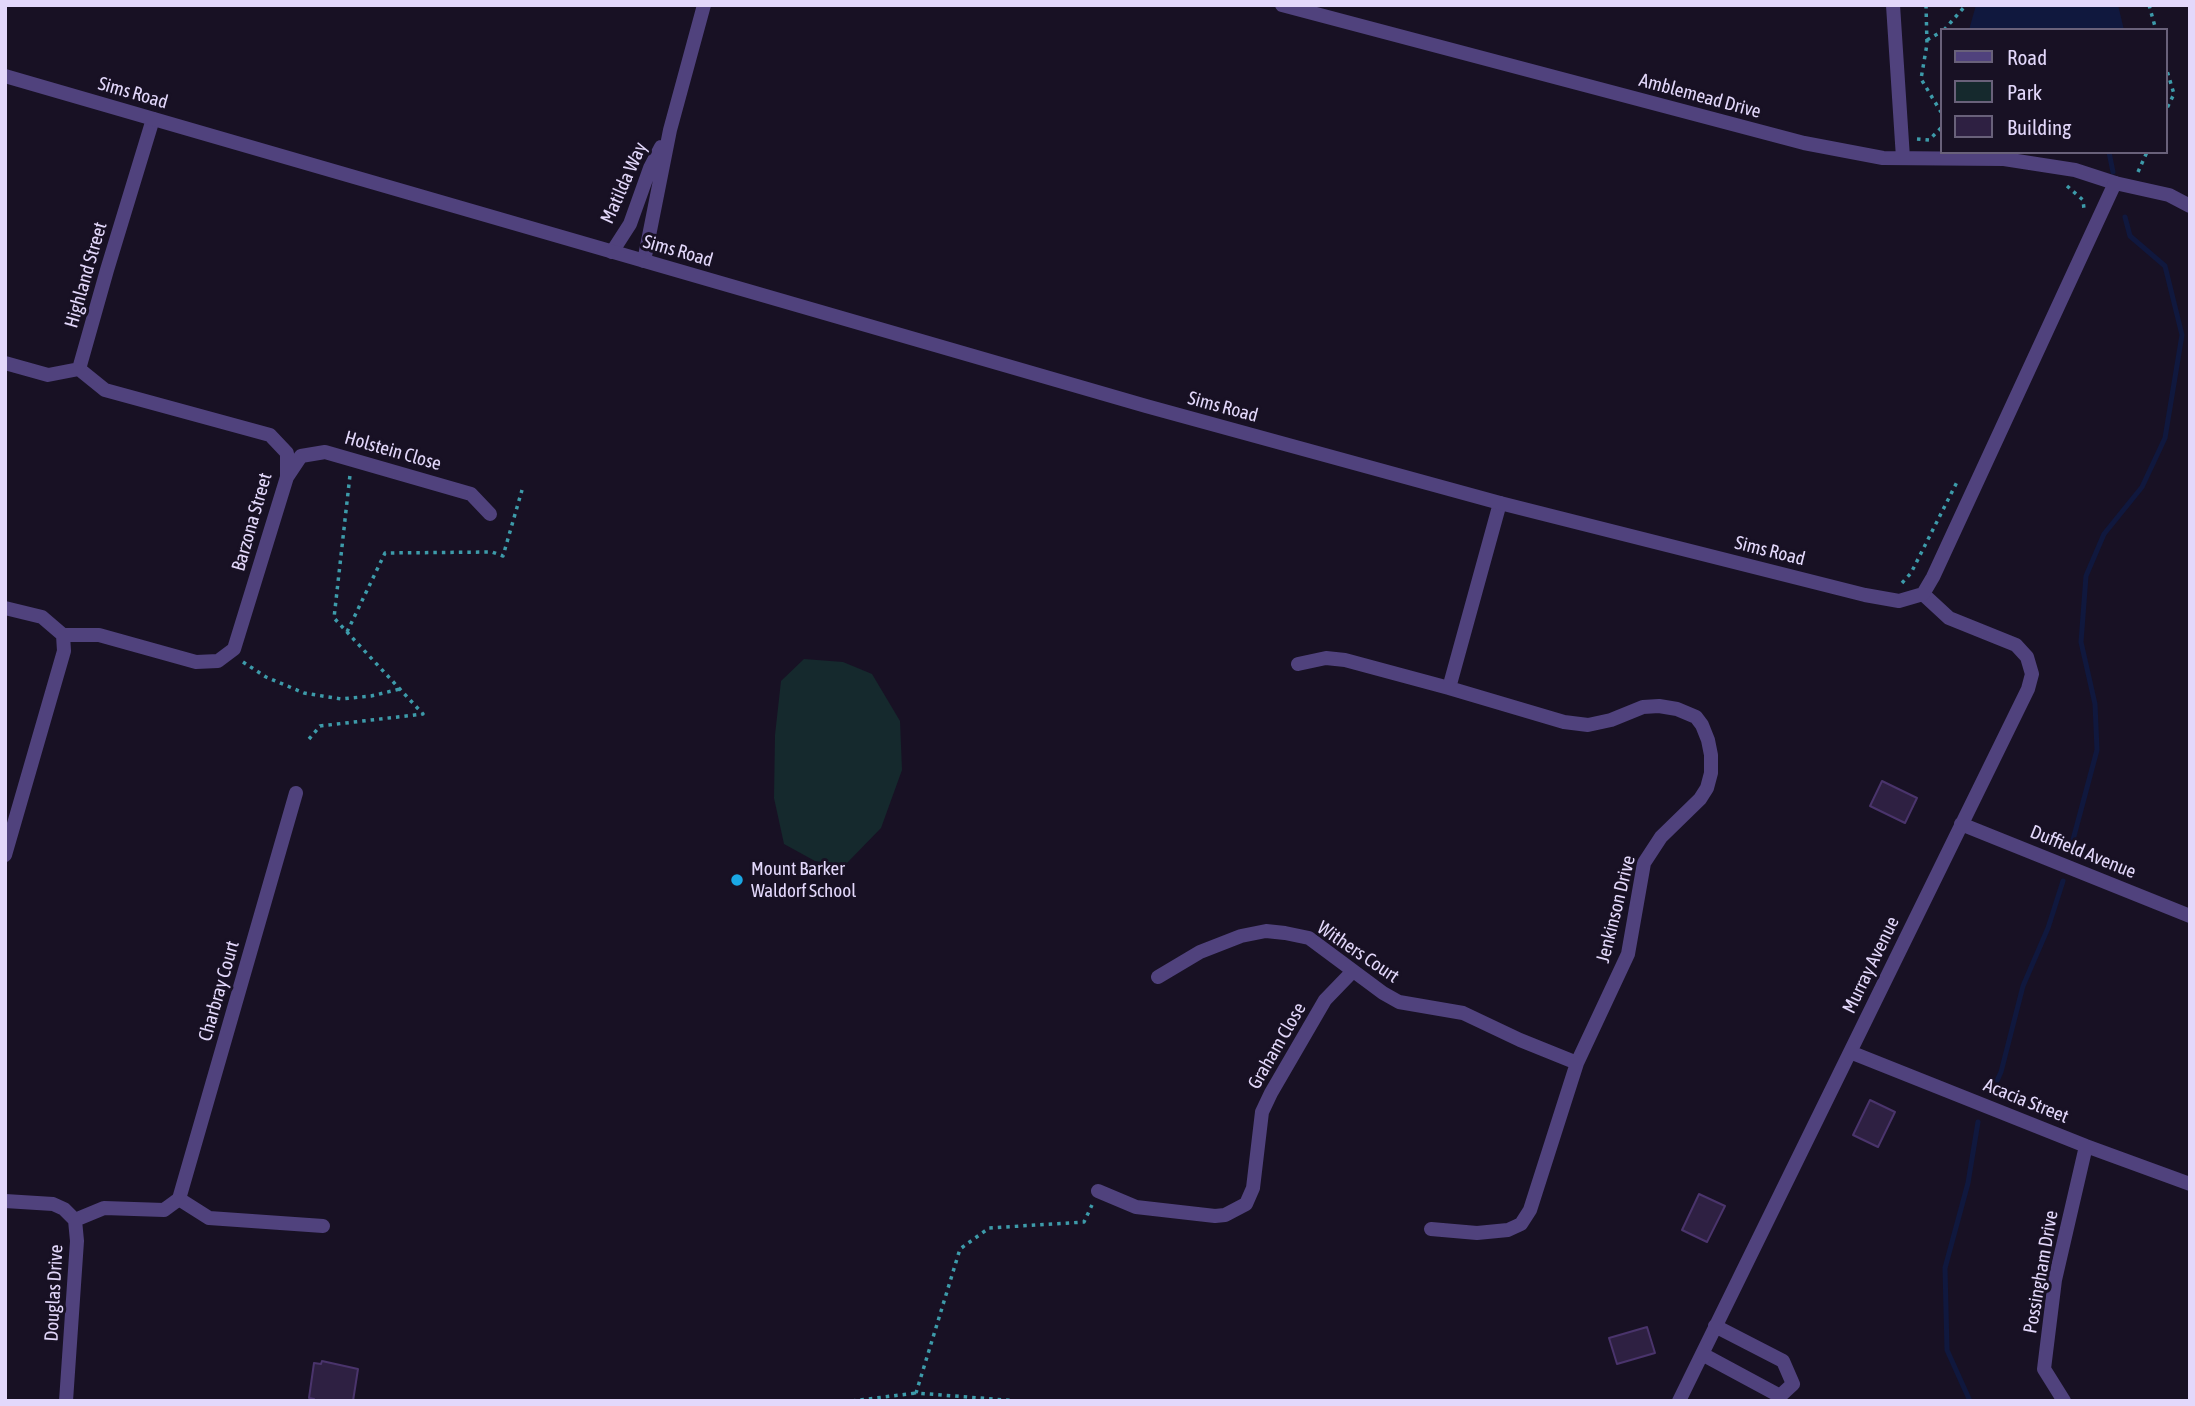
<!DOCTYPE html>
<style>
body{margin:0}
#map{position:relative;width:2195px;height:1406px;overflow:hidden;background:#181124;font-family:"Asap Condensed",sans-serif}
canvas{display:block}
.frame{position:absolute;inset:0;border:7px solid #e3d8fb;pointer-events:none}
.legend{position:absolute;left:1940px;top:28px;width:228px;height:126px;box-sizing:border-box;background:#181124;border:2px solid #69617a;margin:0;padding:9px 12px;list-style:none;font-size:21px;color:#e3d8fb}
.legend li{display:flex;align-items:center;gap:14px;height:35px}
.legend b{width:35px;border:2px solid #69617a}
</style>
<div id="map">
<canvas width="2195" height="1406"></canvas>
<div class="frame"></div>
<ul class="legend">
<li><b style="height:9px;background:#50427d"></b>Road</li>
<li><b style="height:19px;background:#15292d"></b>Park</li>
<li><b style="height:19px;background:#2e2042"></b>Building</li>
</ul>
</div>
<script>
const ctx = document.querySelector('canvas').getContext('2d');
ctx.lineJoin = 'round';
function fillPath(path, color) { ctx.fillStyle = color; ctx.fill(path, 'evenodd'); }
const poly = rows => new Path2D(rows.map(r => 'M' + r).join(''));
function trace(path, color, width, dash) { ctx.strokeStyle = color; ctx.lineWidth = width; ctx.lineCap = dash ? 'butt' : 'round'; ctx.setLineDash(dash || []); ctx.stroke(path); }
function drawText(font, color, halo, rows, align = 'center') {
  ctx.font = font + ' "Asap Condensed",sans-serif'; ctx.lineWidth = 6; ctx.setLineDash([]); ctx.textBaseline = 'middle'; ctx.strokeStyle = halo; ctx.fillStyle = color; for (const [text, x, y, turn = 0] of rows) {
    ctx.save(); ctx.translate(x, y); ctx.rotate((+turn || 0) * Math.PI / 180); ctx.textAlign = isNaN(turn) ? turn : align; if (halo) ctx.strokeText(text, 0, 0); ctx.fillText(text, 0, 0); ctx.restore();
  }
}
const green = poly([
 [804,659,843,662,872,674,900,721,902,770,881,828,845,865,815,861,784,844,774,798,775,735,781,681]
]);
const water = poly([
 [1976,5,2118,5,2124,30,1969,30]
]);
const stream = poly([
 [2109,152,2113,172],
 [2070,851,2097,750,2095,704,2081,642,2086,576,2104,534,2142,487,2165,438,2182,335,2165,266,2130,236,2125,217],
 [1991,1094,2001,1072,2023,986,2048,928,2063,881],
 [1970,1401,1947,1350,1945,1268,1968,1183,1978,1122]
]);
const building = poly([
 [1882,781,1917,798,1905,823,1870,806,1882,781],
 [1870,1100,1895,1112,1878,1147,1853,1135,1870,1100],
 [1699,1194,1725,1206,1707,1242,1682,1230,1699,1194],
 [1647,1327,1655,1353,1617,1364,1609,1338,1647,1327],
 [322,1361,358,1369,353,1401,314,1401,314,1399,309,1398,314,1363,321,1364,322,1361]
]);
const path = poly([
 [1926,5,1927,44,1921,79,1941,112],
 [2149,5,2156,30],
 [1944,30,1966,5],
 [1927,40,1941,32],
 [2165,64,2174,94,2165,112],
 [1917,139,1929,140,1941,128],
 [2138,172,2147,152],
 [2067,186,2083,200,2084,209],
 [1902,583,1911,573,1957,482],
 [347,632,385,553,492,552,503,556,522,490],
 [243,662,266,677,304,693,341,699,371,696,400,689],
 [309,739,320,726,423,714,334,618,350,475],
 [852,1401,916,1393],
 [1018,1401,916,1393,960,1249,989,1228,1084,1222,1092,1205]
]);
const minor = poly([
 [1282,5,1804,143,1883,158,2004,159,2075,170,2115,183],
 [1893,5,1903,158],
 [612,252,630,224,650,168,661,147],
 [644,261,670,130,704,5],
 [5,363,48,375,79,369,107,270,153,119],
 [287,477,301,456,325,452,471,494,490,514],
 [5,608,42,617,63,635,64,651,5,855],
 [63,635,99,635,196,662,218,661,234,649,287,477,287,453,270,435,105,390,79,369],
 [1298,664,1326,658,1345,660,1449,688],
 [1961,824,2190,916],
 [1158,977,1200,952,1241,936,1266,931,1285,933,1309,938,1383,993,1399,1002,1463,1013,1520,1040,1577,1063],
 [1850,1052,2086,1146,2190,1184],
 [1098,1191,1136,1207,1215,1216,1225,1215,1246,1204,1253,1188,1262,1112,1271,1093,1325,1000,1353,971],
 [179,1199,209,1218,323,1226],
 [5,1201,53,1204,64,1209,75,1220,77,1241,66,1401],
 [75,1220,104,1208,164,1210,179,1199,296,793],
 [1431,1229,1477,1233,1508,1230,1521,1224,1530,1210,1577,1063,1628,954,1644,863,1661,837,1700,799,1707,788,1711,773,1711,755,1708,740,1702,725,1696,717,1677,709,1659,706,1643,707,1611,720,1588,725,1564,722,1449,688,1500,503],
 [1702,1354,1780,1396,1793,1384,1783,1361,1715,1326],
 [1679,1401,2028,689,2032,674,2027,657,2016,645,1949,618,1923,594],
 [2064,1401,2044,1369,2055,1280,2086,1146]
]);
const tertiary = poly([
 [5,76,1146,406,1500,503,1865,595,1899,601,1923,594,1933,577,2115,183,2169,195,2190,206]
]);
const markers = [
 [737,880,7,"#1aa8e5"]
];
const streetNames = [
 ["Sims Road",133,93,16],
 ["Amblemead Drive",1700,96,15],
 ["Matilda Way",624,183,-66],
 ["Sims Road",678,251,16],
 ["Highland Street",86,275,-74],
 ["Sims Road",1223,407,15],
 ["Holstein Close",393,451,16],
 ["Barzona Street",252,522,-74],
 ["Sims Road",1770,551,14],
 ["Duffield Avenue",2083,852,22],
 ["Jenkinson Drive",1616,909,-76],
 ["Withers Court",1358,952,34],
 ["Murray Avenue",1871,965,-64],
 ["Charbray Court",219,991,-74],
 ["Graham Close",1277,1046,-60],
 ["Acacia Street",2026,1101,22],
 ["Possingham Drive",2041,1272,-80],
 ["Douglas Drive",54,1293,-87]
];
const poiNames = [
 ["Mount Barker",751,869],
 ["Waldorf School",751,891]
];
fillPath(green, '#15292d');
fillPath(water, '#10183e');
trace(stream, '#10183e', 5);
fillPath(building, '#2e2042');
trace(building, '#4a346c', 2);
trace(path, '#3d9baa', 3.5, [3.5, 5]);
trace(minor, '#50427d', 14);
trace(tertiary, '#50427d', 14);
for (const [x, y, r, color] of markers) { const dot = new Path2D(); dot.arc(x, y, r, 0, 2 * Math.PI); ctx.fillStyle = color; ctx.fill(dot); trace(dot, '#181124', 2.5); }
drawText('19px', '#e3d8fb', '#181124', streetNames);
drawText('19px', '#e3d8fb', '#181124', poiNames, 'left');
</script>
